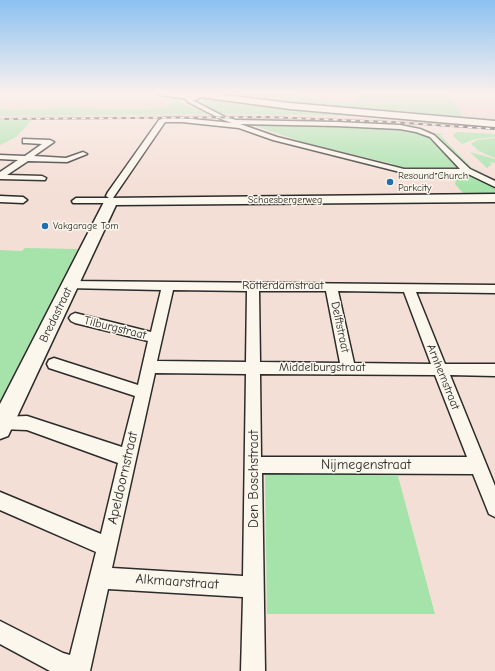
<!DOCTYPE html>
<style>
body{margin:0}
canvas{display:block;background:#f4dfd6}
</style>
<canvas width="495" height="671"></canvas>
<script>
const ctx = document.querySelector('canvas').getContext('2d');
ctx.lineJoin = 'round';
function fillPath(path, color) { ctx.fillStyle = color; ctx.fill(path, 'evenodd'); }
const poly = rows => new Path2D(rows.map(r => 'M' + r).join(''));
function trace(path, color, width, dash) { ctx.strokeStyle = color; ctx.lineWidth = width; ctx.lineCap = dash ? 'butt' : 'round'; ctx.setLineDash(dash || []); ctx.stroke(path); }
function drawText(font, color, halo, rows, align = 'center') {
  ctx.font = font + ' "Comic Neue",sans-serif'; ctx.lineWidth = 3; ctx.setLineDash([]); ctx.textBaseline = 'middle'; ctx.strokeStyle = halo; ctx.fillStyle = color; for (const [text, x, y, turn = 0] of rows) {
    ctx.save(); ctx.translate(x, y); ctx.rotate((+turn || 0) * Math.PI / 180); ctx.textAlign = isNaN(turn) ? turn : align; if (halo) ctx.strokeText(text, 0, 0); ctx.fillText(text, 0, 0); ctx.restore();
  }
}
const built = poly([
 [0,93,178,93,172,98,174,100,166,108,103,109,60,106,53,108,11,110,0,108],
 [286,93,357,93,359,101,344,103],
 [441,93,495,93,495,120,455,117],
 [182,114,210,114,218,118,0,120,0,116],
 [221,114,321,116,407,120,495,126,495,130,332,120,229,118]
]);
const green = poly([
 [207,93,281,93,352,104,358,99,357,93,449,93,462,116,495,119,495,122,313,108],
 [172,98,178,99,180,102,191,107,210,114,0,116,0,108,11,110,53,108,60,106,103,109,166,108,173,100],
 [206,99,307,110,367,116,223,114,208,109,202,102,202,101],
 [0,120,32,120,16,137,0,145],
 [240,123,310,124,406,129,426,134,458,167,456,169,405,170,391,166,393,164,306,143,255,126,252,128],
 [457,132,495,134,495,137,475,139,462,144,453,136,454,134],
 [437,133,445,135,440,135,472,168,481,172,471,171,433,135],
 [495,138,495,158,479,151,471,144,477,140],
 [470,152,495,159,495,163,488,162,492,164,487,168],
 [455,173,471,176,495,186,495,195,463,193,455,184,456,180,434,174],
 [25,248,78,249,0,401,0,250,22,251],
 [265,472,398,476,435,614,267,614]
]);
const street = poly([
 [191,93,197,93,192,100,225,117,236,120,337,122,400,125,420,129,434,135,470,169,495,181,495,187,466,173,404,173,273,140,239,128,182,122,165,122,113,198,111,198,115,201,114,203,73,203,72,201,76,198,109,198,106,196,108,192,159,120,164,118,182,118,232,123,221,119,188,102,186,99,191,93],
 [240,124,337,126,400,129,416,132,430,137,460,169,404,169,277,137,240,124],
 [23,139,50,140,54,142,34,156,66,158,83,152,87,154,67,162,28,161,7,175,42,176,46,178,45,180,0,179,0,172,18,160,0,159,0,155,25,156,42,144,26,143,23,143,23,139],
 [0,196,23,197,27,200,23,203,0,202,0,196],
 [70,281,495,285,495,293,416,292,445,364,495,364,495,376,450,375,495,486,495,517,489,514,473,474,262,473,265,671,241,671,243,597,108,589,90,671,50,671,0,644,0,621,63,653,70,655,96,552,0,510,0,492,101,534,118,463,27,430,0,429,0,417,27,416,122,447,135,396,49,368,47,364,49,360,54,358,138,385,148,341,75,323,71,321,69,318,71,315,75,313,151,332,161,290,66,288,64,285,66,282,70,281],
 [173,290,247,291,246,362,157,361,173,290],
 [259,291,326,291,340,363,260,362,259,291],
 [338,291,404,292,431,364,354,363,338,291],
 [155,373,246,374,243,576,112,568,155,373],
 [260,374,435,375,467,457,261,457,260,374]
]);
const secondary = poly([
 [156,93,208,93,290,103,495,121,495,127,290,109,200,97,196,100,160,95,156,93],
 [495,194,495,202,116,205,8,436,0,439,0,404,106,198,495,194]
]);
const rail = poly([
 [0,119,267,117,391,122,495,129]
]);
const markers = [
 [390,182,4,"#1f6fb2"],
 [45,226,4,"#1f6fb2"]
];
const farPoinames = [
 ["Resound Church",398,176],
 ["Parkcity",398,188],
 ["Vakgarage Tom",53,226]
];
const farStreetnames = [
 ["Schaesbergerweg",285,200]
];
const streetNames = [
 ["Rotterdamstraat",283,286],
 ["Bredastraat",56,315,-64],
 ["Delftstraat",340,327,78],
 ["Tilburgstraat",115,328,14],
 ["Middelburgstraat",322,368],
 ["Arnhemstraat",443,377,68]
];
const nearStreetnames = [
 ["Nijmegenstraat",366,465],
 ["Apeldoornstraat",123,478,-77],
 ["Den Boschstraat",254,479,-90],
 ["Alkmaarstraat",177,582,4]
];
fillPath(built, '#efcec7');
fillPath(green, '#a5e3aa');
trace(street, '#2b2b2b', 3);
trace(secondary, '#2b2b2b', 3);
fillPath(street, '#fbf7ec');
fillPath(secondary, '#fbf7ec');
trace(rail, '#2b2b2b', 2);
trace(rail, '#fbf7ec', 1.5, [4.5]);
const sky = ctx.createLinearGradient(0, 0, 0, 187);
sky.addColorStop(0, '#8bc1f1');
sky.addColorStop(0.5, '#faf1ed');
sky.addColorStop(1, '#faf1ed00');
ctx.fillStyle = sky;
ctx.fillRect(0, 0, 495, 187);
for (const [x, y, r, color] of markers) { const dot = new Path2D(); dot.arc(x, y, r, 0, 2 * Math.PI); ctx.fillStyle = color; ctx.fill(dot); trace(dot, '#fbf7ec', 1.5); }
drawText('10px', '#2b2b2b', '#fbf7ec', farPoinames, 'left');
drawText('10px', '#2b2b2b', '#fbf7ec', farStreetnames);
drawText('12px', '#2b2b2b', '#fbf7ec', streetNames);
drawText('14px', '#2b2b2b', '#fbf7ec', nearStreetnames);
</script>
